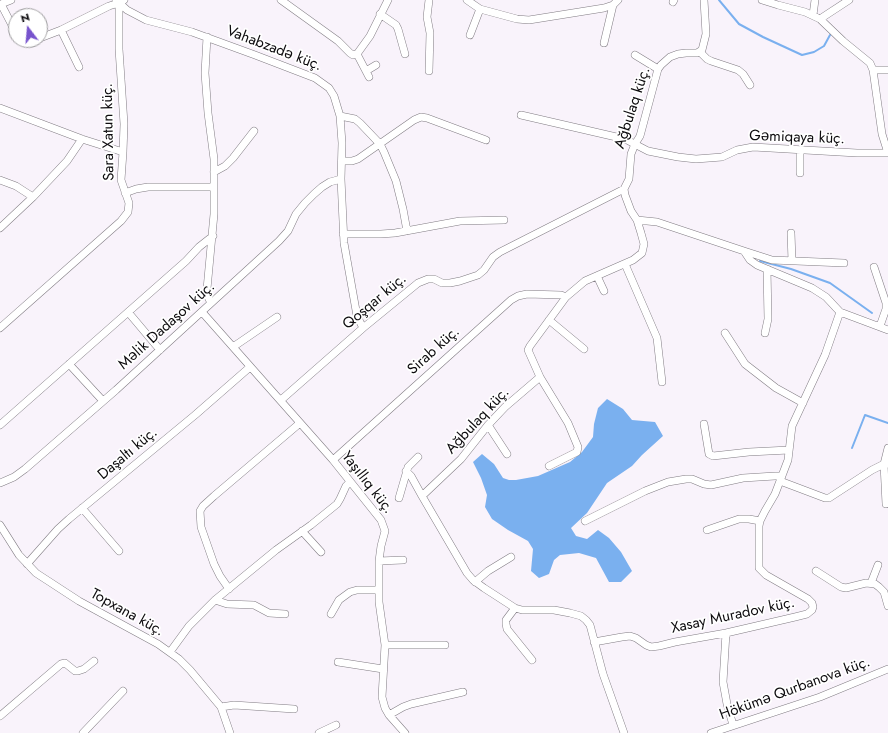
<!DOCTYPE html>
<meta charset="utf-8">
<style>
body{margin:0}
#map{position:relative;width:888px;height:733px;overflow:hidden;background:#f9f3fb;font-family:Jost,sans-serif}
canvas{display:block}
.north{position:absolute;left:8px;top:8px;width:40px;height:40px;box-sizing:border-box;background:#fff;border:1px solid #9e9d9f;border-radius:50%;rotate:344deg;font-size:11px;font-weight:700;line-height:16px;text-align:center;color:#0d0b0e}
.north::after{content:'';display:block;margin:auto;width:14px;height:18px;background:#7753cd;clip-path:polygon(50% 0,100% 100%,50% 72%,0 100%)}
</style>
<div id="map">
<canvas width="888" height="733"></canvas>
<div class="north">N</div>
</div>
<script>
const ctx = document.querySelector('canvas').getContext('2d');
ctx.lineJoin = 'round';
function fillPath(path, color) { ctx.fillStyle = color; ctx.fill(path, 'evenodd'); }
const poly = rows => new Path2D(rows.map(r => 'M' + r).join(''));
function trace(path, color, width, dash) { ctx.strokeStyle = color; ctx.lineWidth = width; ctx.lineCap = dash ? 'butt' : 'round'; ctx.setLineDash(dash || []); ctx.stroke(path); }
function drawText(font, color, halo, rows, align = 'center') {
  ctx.font = font + ' Jost,sans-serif'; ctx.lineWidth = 3.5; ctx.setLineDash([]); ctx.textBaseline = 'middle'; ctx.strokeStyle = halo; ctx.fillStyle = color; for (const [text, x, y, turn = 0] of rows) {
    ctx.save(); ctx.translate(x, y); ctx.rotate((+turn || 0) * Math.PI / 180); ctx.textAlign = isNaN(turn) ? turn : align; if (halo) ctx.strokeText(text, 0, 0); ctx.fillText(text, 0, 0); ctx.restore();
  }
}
const water = poly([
 [607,399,623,409,632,420,655,422,663,436,642,455,632,466,607,483,587,513,571,528,576,536,587,539,598,530,609,538,621,552,632,571,621,582,609,582,596,558,579,553,560,555,554,560,549,574,539,578,531,571,533,549,528,541,508,530,492,519,485,507,487,495,481,478,473,462,482,454,494,464,503,478,509,480,516,480,538,476,570,462,582,452,593,437,594,424,598,408]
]);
const stream = poly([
 [719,0,739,24,763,37,802,55,814,52,824,46,830,35],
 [760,261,791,269,830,283,872,313],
 [852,448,865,415,888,423]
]);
const street = poly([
 [11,0,1,4,16,33],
 [116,0,127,10,146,20,192,32,255,55,315,78,329,88,334,96,340,116,342,143,341,179,344,243,357,316,363,328],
 [281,0,338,41,350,53,353,55,357,54,370,36,388,0],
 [429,0,427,17,430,33,429,71],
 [467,0,480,9,517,19,529,20,604,8,613,5,618,0],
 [762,0,778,5,805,12,820,19,843,41,870,63,873,70,882,134,888,153],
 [673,2,674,0],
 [380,14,396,25,398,29,405,54],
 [813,15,815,0],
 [820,19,849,0],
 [61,30,79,67],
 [470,35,480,9],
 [207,37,205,73,208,113,214,159,214,214,207,289,208,297,211,303],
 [40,38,61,30,109,6,119,3],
 [20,40,23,42,33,40],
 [604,43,613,5],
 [700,52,707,59,711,61,738,70,743,74,750,85],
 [357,54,369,77],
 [635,55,658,69],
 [873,70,888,70],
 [366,71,376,65],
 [0,108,82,139,123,152],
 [521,115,625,139,648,151,678,157,696,159,722,157,737,150,753,147,857,153,888,153],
 [340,116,355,119,360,123,380,144,384,152,396,181,403,209,407,231],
 [800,150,800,173],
 [343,161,352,161,358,159,414,120,421,117,427,118,486,140],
 [214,172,225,166,233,158,254,131],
 [0,180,16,186,33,197],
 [125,193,136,189,148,187,214,187],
 [0,228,33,197,67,161,82,139],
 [791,233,792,261],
 [343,234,381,234,395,233,460,221,504,220],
 [744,251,772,260,844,263],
 [625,264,657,338,662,382],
 [874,267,886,303,886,309,880,326],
 [597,276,604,291],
 [128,312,160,350],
 [202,312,333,460,381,520,385,531,381,546,379,561,379,602,385,645,382,697,385,708,389,715,405,733],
 [840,312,888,330],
 [549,320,584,349],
 [0,328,121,221,128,212,129,203,121,180,123,152,124,124,119,49,119,3,124,0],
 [725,333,745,364,776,388,803,403],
 [765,333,768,319,767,269],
 [233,347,277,317],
 [69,364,103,401],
 [540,377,568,423,578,447,577,452,549,466],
 [281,400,363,328,418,283,428,279,434,279,442,283,450,283,460,281,478,275,484,270,493,257,500,252,624,189],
 [704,424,709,454,713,456,749,452,789,450],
 [0,425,186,261,199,247,213,236],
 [488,425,507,454],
 [333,460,511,300,518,296,527,294,561,295,566,297],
 [884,464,886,504],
 [884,464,888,448],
 [406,471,411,476,422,496],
 [780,481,825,498,829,498,872,470,884,464,888,464],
 [0,483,14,477,25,469,116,390,279,241,288,231,296,214,305,203,314,194,322,187,330,182,341,179],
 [399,498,408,467,418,457],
 [82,508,119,551],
 [585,521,645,491,668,482,686,479,692,479,704,484,711,485,743,478,775,476,782,476],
 [0,525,19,555,36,573,79,601,158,644,179,659,190,670,221,707,230,733],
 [707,530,739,519,749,519,760,521],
 [302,531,321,552],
 [379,561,403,560],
 [27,564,58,529,69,519,195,415,250,367],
 [816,571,841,587,846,588,866,583,875,584,879,587,884,592,888,606],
 [475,582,488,571,511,557],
 [871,583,878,565],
 [229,589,220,576,214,564,201,527,200,511,203,506,214,496,300,423],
 [215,600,227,604,254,605,269,613,285,614],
 [515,608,506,620,506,624,507,629,532,660],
 [331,614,339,600,350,592,357,590,379,590],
 [726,633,723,682,727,704,733,725],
 [594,642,622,637,630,636,636,638,646,645,651,647,659,646,675,642,726,633,795,617,807,614,812,610,813,607,812,603,808,599,766,575,759,568,759,526,760,521,765,511,775,494,788,460,792,426,825,355,840,312,826,297,812,288,757,265,750,260,744,251,657,222,637,220],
 [385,645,445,645],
 [170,652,189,626,215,600,276,550,311,525,337,504,340,499,346,486,350,482],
 [338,662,383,669],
 [221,707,234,705,294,709],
 [389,715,403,707,411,704,463,692],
 [0,716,61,664,65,663,75,671,78,671,84,669,94,661],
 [83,733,123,691],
 [319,733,336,725],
 [624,733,603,674,590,625,586,620,581,616,570,613,554,610,522,610,515,608,484,588,473,580,467,573,422,496,461,459,488,425,505,407,540,377,528,350,530,346,566,297,585,281,633,260,642,253,644,244,641,233,637,220,631,211,625,195,624,189,629,179,631,154,635,144,640,136,658,69,661,65,670,57,678,54,686,53,697,53,702,50,706,34,704,0],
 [711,733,820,697,888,669]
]);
const streetNames = [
 ["Vahabzadə küç.",274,49,21],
 ["Ağbulaq küç.",633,108,-72],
 ["Sara Xatun küç.",109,132,-91],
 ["Gəmiqaya küç.",797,138,2],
 ["Qoşqar küç.",375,302,-40],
 ["Məlik Dadaşov küç.",167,326,-42],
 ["Sirab küç.",434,351,-42],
 ["Ağbulaq küç.",478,421,-47],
 ["Daşaltı küç.",128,454,-40],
 ["Yaşıllıq küç.",367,483,52],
 ["Topxana küç.",127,613,29],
 ["Xasay Muradov küç.",733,616,-12],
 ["Hökümə Qurbanova küç.",795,689,-20]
];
fillPath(water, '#7ab0ef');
trace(stream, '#7ab0ef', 2);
trace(street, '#817c83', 8);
trace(street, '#fff', 7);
drawText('15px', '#0d0b0e', '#fff', streetNames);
</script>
